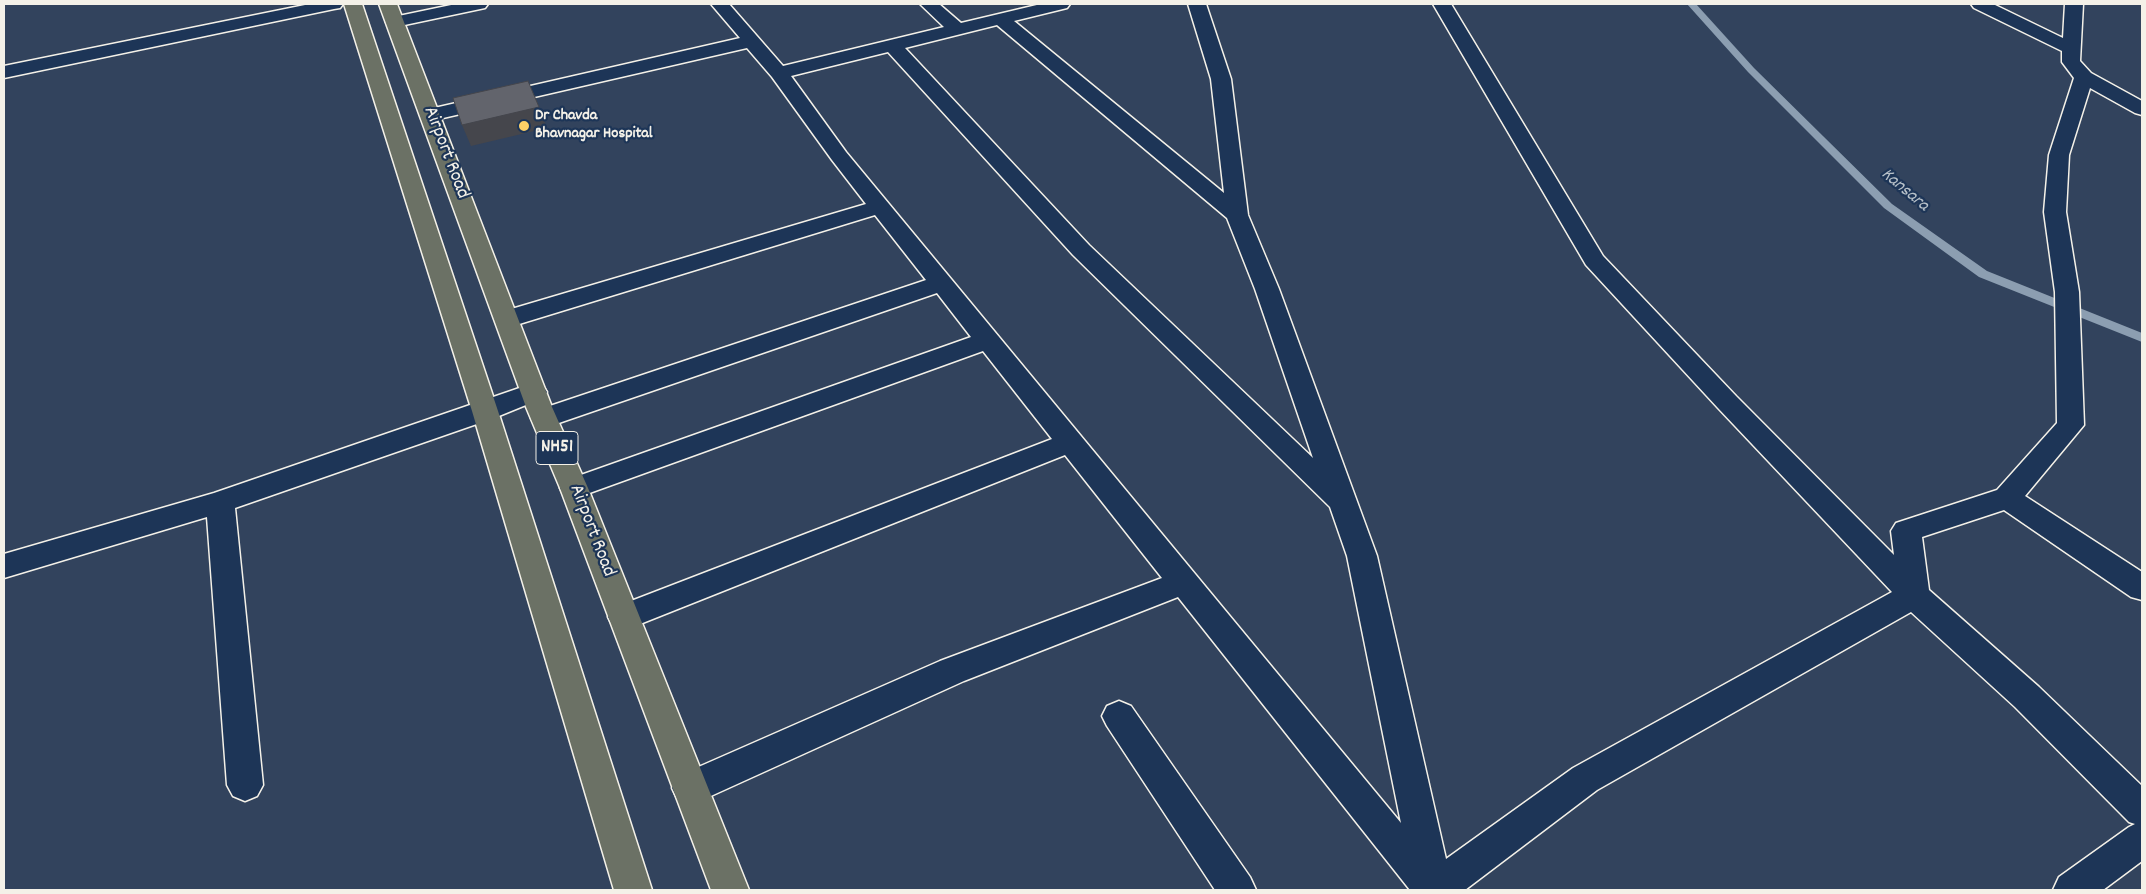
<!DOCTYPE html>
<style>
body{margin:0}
#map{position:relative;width:2146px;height:894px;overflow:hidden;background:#32435d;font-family:Dekko,sans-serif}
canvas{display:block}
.frame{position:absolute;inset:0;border:5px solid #f4f1e8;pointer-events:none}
</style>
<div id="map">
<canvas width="2146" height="894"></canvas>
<div class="frame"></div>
</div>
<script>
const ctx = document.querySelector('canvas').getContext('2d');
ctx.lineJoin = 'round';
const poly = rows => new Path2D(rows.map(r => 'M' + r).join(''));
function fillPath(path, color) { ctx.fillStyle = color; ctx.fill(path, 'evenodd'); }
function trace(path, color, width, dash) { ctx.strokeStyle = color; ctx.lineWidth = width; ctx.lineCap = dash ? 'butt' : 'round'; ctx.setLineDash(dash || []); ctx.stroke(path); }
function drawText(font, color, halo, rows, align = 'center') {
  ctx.font = font + ' Dekko,sans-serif'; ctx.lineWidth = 4.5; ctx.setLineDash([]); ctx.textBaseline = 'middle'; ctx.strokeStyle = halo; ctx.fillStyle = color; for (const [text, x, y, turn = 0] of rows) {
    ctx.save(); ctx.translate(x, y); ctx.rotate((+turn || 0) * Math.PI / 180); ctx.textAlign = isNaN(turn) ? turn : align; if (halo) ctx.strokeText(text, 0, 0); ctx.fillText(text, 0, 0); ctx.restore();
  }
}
const stream = poly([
 [1687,4,1696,4,1754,68,1892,204,1987,271,2142,333,2142,342,1979,277,1884,208,1748,72,1687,4]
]);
const minor = poly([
 [310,4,343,4,340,8,334,9,4,78,4,66,310,4],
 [456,4,488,4,485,8,395,27,389,26,386,22,389,18,456,4],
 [711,4,729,4,783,66,944,27,920,4,939,4,961,23,1041,4,1070,4,1067,8,1014,21,1224,193,1211,79,1188,4,1206,4,1231,79,1248,215,1279,289,1377,556,1446,859,1573,768,1892,592,1718,408,1586,265,1433,4,1451,4,1603,256,1736,396,1894,555,1891,531,1896,523,1997,490,2057,423,2055,292,2044,212,2049,155,2074,78,2062,62,2062,51,1974,8,1971,4,1993,4,2063,38,2065,4,2083,4,2080,61,2091,73,2142,101,2142,115,2135,113,2090,88,2069,155,2066,212,2079,292,2084,425,2025,496,2142,572,2142,600,2131,597,2004,510,1922,537,1929,590,2039,687,2142,786,2142,861,2103,890,2053,890,2059,877,2129,827,2135,824,2129,822,2015,707,1911,612,1597,790,1465,890,1410,890,1178,597,964,681,702,800,690,804,678,800,672,788,678,776,940,661,1162,578,1065,455,635,626,624,630,613,626,608,617,613,608,1052,439,983,351,584,495,574,499,564,495,560,488,564,481,971,337,937,293,553,425,544,427,535,425,531,418,535,411,926,280,875,215,516,325,507,327,498,325,495,319,498,313,866,204,832,160,772,77,747,48,430,121,423,119,420,115,423,111,430,109,740,38,711,4],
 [997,25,1227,218,1255,289,1313,458,1089,245,905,48,997,25],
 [888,52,1073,255,1330,507,1347,556,1401,823,846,152,791,76,888,52],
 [534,383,543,386,547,392,543,398,494,418,235,508,263,785,257,796,245,801,233,796,227,785,207,517,4,578,4,554,214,493,534,383],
 [1119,701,1131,706,1250,877,1256,890,1215,890,1107,726,1102,716,1107,706,1119,701]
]);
const trunk = poly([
 [344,4,362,4,498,411,652,890,614,890,472,411,344,4],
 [379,4,397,4,552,407,588,488,749,890,711,890,560,488,526,407,379,4]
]);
const shadedWall = poly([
 [539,107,547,128,471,146,462,125]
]);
const building = poly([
 [528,81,539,107,462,125,453,98,528,81]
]);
const markers = [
 [524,126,6,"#ffd166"]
];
const farPoinames = [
 ["Dr Chavda",535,117],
 ["Bhavnagar Hospital",535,135]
];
const farWaternames = [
 ["Kansara",1904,191,40]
];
const shields = [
 [557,448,42]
];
const shieldNames = [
 ["NH51",557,448]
];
const streetNames = [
 ["Airport Road",445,153,69],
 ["Airport Road",591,531,69]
];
fillPath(stream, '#8c9eb1');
trace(minor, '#f4f1e8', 3);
trace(trunk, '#f4f1e8', 3);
fillPath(minor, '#1d3557');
fillPath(trunk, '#6b7165');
fillPath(shadedWall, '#45464c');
fillPath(building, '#62646c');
trace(building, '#45464c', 1);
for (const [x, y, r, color] of markers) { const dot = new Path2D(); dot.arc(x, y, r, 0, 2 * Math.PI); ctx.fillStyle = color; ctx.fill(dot); trace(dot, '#1d3557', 2); }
drawText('bold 16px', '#f4f1e8', '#1d3557', farPoinames, 'left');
drawText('italic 18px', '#b7c0c8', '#1d3557', farWaternames);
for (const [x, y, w] of shields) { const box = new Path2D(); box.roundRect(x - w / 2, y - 16.5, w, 33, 4); ctx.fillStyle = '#1d3557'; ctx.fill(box); trace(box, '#f4f1e8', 1); }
drawText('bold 19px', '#f4f1e8', null, shieldNames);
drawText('20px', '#f4f1e8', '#1d3557', streetNames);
</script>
